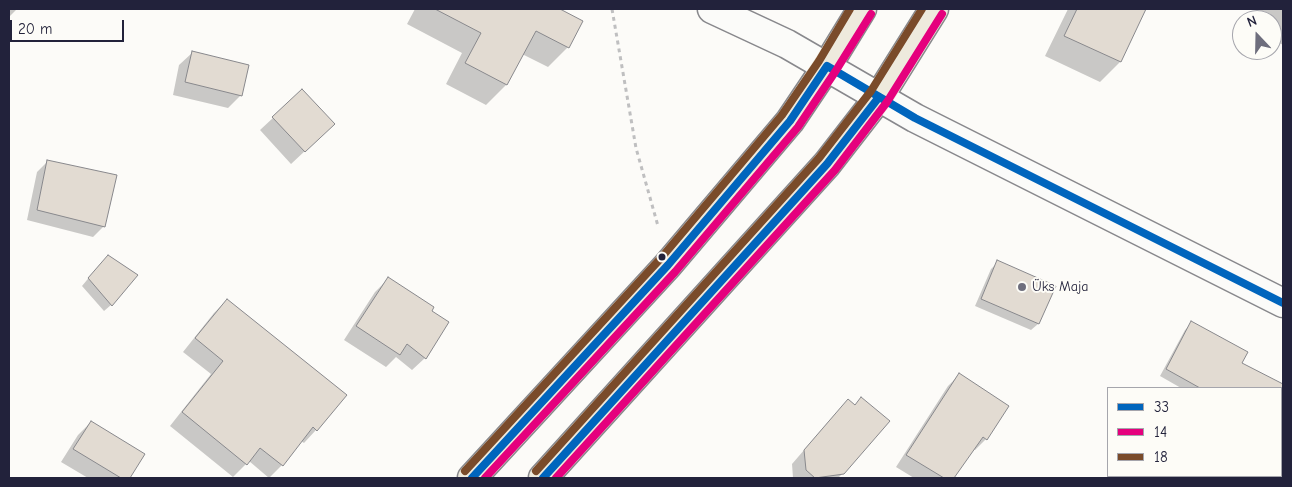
<!DOCTYPE html>
<meta charset="utf-8">
<style>
body{margin:0}
#map{position:relative;width:1292px;height:487px;overflow:hidden;background:#fcfbf8;font-family:"Comic Neue",sans-serif}
canvas{display:block}
.frame{position:absolute;inset:0;border:10px solid #22223b;pointer-events:none}
.legend{position:absolute;left:1107px;top:387px;width:175px;height:90px;box-sizing:border-box;background:#fdfcf7;border:1px solid #a5a5ac;margin:0;padding:6px 9px;list-style:none;font-size:15px;color:#22223b}
.legend li{display:flex;align-items:center;gap:10px;height:25px}
.legend b{width:25px;border:1px solid #a5a5ac}
.north{position:absolute;left:1232px;top:10px;width:50px;height:50px;box-sizing:border-box;background:#fdfcf7;border:1px solid #a5a5ac;border-radius:50%;rotate:339deg;font-size:14px;font-weight:700;line-height:20px;text-align:center;color:#22223b}
.north::after{content:'';display:block;margin:auto;width:18px;height:22px;background:#6e6e7d;clip-path:polygon(50% 0,100% 100%,50% 72%,0 100%)}
.scale{position:absolute;left:10px;top:20px;width:114px;height:22px;box-sizing:border-box;border:2px solid #22223b;border-top:0;padding-left:6px;font-size:15px;line-height:18px;white-space:nowrap;color:#22223b;-webkit-text-stroke:4px #fdfcf7;paint-order:stroke}
</style>
<div id="map">
<canvas width="1292" height="487"></canvas>
<div class="frame"></div>
<ul class="legend">
<li><b style="height:6px;background:#0065bd"></b>33</li>
<li><b style="height:6px;background:#e5007d"></b>14</li>
<li><b style="height:6px;background:#7a4b2a"></b>18</li>
</ul>
<div class="north">N</div>
<div class="scale">20 m</div>
</div>
<script>
const ctx = document.querySelector('canvas').getContext('2d');
ctx.lineJoin = 'round';
function fillPath(path, color) { ctx.fillStyle = color; ctx.fill(path, 'evenodd'); }
const poly = rows => new Path2D(rows.map(r => 'M' + r).join(''));
function trace(path, color, width, dash) { ctx.strokeStyle = color; ctx.lineWidth = width; ctx.lineCap = dash ? 'butt' : 'round'; ctx.setLineDash(dash || []); ctx.stroke(path); }
function drawText(font, color, halo, rows, align = 'center') {
  ctx.font = font + ' "Comic Neue",sans-serif'; ctx.lineWidth = 4; ctx.setLineDash([]); ctx.textBaseline = 'middle'; ctx.strokeStyle = halo; ctx.fillStyle = color; for (const [text, x, y, turn = 0] of rows) {
    ctx.save(); ctx.translate(x, y); ctx.rotate((+turn || 0) * Math.PI / 180); ctx.textAlign = isNaN(turn) ? turn : align; if (halo) ctx.strokeText(text, 0, 0); ctx.fillText(text, 0, 0); ctx.restore();
  }
}
const shadow = poly([
 [9,9,17,9,9,17],
 [415,9,557,9,581,21,568,47,548,67,522,54,506,85,486,105,446,84,462,53,407,24],
 [1068,9,1145,9,1120,62,1100,82,1045,56],
 [1261,9,1283,9,1283,45,1272,39,1272,20,1254,20],
 [192,53,241,95,228,108,173,95,179,65],
 [302,91,320,137,291,164,260,130],
 [47,162,104,226,93,237,27,220,37,172],
 [998,262,1054,287,1038,324,1031,330,975,306,991,269],
 [101,263,111,305,104,311,82,286],
 [388,279,425,358,412,370,396,357,386,367,344,340,375,292],
 [227,300,316,430,304,443,301,441,282,465,269,478,249,461,233,477,170,426,211,374,183,352,214,313],
 [1192,323,1241,363,1255,371,1246,388,1181,388,1160,376,1185,330],
 [959,375,986,439,975,450,973,449,952,478,914,478,896,467,948,386],
 [836,413,843,473,838,478,793,478,792,464],
 [91,422,143,455,129,478,88,478,61,462,78,435]
]);
const building = poly([
 [435,9,560,9,583,21,569,48,536,31,507,85,465,63,481,33,435,9],
 [1077,9,1146,9,1121,62,1064,36,1077,9],
 [192,51,249,65,242,96,185,82,192,51],
 [302,89,335,124,305,152,272,117,302,89],
 [47,160,117,175,105,227,37,210,47,160],
 [108,255,138,275,112,306,88,278,108,255],
 [997,260,1056,286,1039,324,981,299,997,260],
 [388,277,434,307,432,311,449,322,426,359,407,344,400,355,356,326,388,277],
 [227,299,347,395,317,431,313,427,283,466,260,448,247,465,182,412,223,361,195,338,227,299],
 [1191,321,1248,352,1242,363,1283,384,1283,388,1200,388,1166,369,1191,321],
 [959,373,1009,406,987,440,983,437,954,478,944,478,906,455,959,373],
 [861,397,890,421,844,474,815,478,806,470,804,450,848,399,855,405,861,397],
 [91,421,145,454,130,478,121,478,73,449,91,421]
]);
const path = poly([
 [612,9,636,148,658,226]
]);
const secondary = poly([
 [712,9,787,44,915,118,1283,303]
]);
const highway = poly([
 [472,478,668,265,790,121,827,66,862,9],
 [543,478,827,164,879,97,934,9]
]);
const bus1 = poly([
 [472,478,668,265,790,121,827,66,915,118,1283,303],
 [543,478,827,164,879,97]
]);
const bus2 = poly([
 [485,478,675,272,798,127,835,72,871,14],
 [556,478,835,170,887,102,942,14]
]);
const bus3 = poly([
 [465,471,661,258,782,115,819,61,850,9],
 [536,471,819,158,871,91,922,9]
]);
const markers = [
 [662,257,4.5,"#22223b"],
 [1022,287,5,"#6e6e7d"]
];
const poiNames = [
 ["Üks Maja",1032,287]
];
fillPath(shadow, '#0003');
fillPath(building, '#e2dbd2');
trace(building, '#88888c', 1);
trace(secondary, '#88888c', 31);
trace(highway, '#88888c', 31);
trace(path, '#bfbfc0', 3, [4, 4]);
trace(secondary, '#fbfbf9', 28);
trace(highway, '#eeeadd', 28);
trace(bus1, '#0065bd', 8);
trace(bus2, '#e5007d', 8);
trace(bus3, '#7a4b2a', 8);
for (const [x, y, r, color] of markers) { const dot = new Path2D(); dot.arc(x, y, r, 0, 2 * Math.PI); ctx.fillStyle = color; ctx.fill(dot); trace(dot, '#fdfcf7', 2); }
drawText('14px', '#22223b', '#fdfcf7', poiNames, 'left');
</script>
